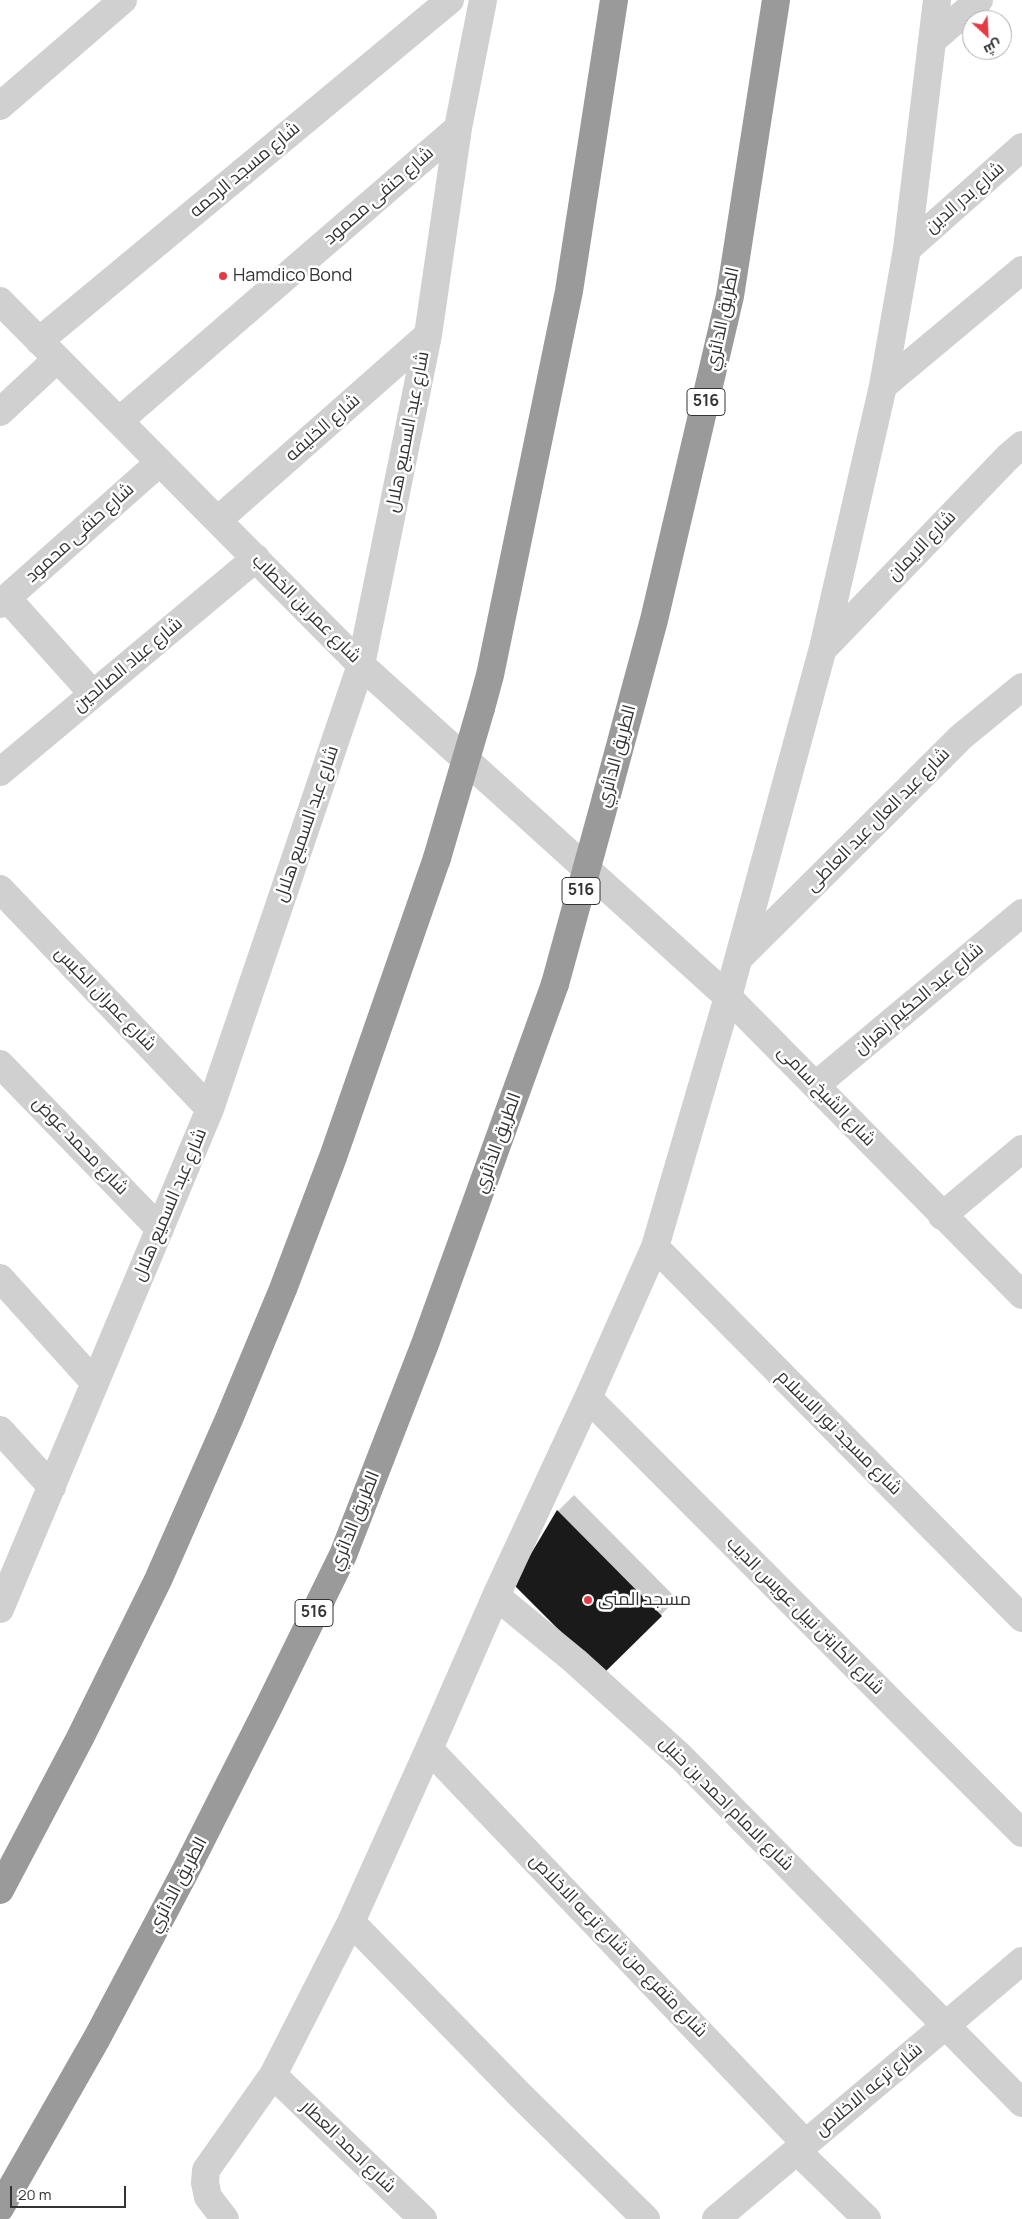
<!DOCTYPE html>
<meta charset="utf-8">
<style>
body{margin:0}
#map{position:relative;width:1022px;height:2219px;overflow:hidden;background:#fff;font-family:Manrope,Cairo,sans-serif}
canvas{display:block}
.north{position:absolute;left:962px;top:10px;width:50px;height:50px;box-sizing:border-box;background:#fff;border:1px solid #adadad;border-radius:50%;rotate:155deg;font-size:14px;font-weight:700;line-height:20px;text-align:center;color:#333}
.north::after{content:'';display:block;margin:auto;width:18px;height:22px;background:#e63946;clip-path:polygon(50% 0,100% 100%,50% 72%,0 100%)}
.scale{position:absolute;left:10px;top:2186px;width:116px;height:22px;box-sizing:border-box;border:2px solid #333;border-top:0;padding-left:6px;font-size:15px;line-height:18px;white-space:nowrap;color:#333;-webkit-text-stroke:4px #fff;paint-order:stroke}
</style>
<div id="map">
<canvas width="1022" height="2219"></canvas>
<div class="north">ش</div>
<div class="scale">20 m</div>
</div>
<script>
const ctx = document.querySelector('canvas').getContext('2d');
ctx.lineJoin = 'round';
function fillPath(path, color) { ctx.fillStyle = color; ctx.fill(path, 'evenodd'); }
const poly = rows => new Path2D(rows.map(r => 'M' + r).join(''));
function trace(path, color, width, dash) { ctx.strokeStyle = color; ctx.lineWidth = width; ctx.lineCap = dash ? 'butt' : 'round'; ctx.setLineDash(dash || []); ctx.stroke(path); }
function drawText(font, color, halo, rows, align = 'center') {
  ctx.font = font + ' Manrope,Cairo,sans-serif'; ctx.lineWidth = 5; ctx.setLineDash([]); ctx.textBaseline = 'middle'; ctx.strokeStyle = halo; ctx.fillStyle = color; for (const [text, x, y, turn = 0] of rows) {
    ctx.save(); ctx.translate(x, y); ctx.rotate((+turn || 0) * Math.PI / 180); ctx.textAlign = isNaN(turn) ? turn : align; if (halo) ctx.strokeText(text, 0, 0); ctx.fillText(text, 0, 0); ctx.restore();
  }
}
const shadow = poly([
 [574,1495,677,1599,603,1672,514,1583,558,1511]
]);
const building = poly([
 [557,1510,662,1616,603,1674,513,1584]
]);
const street = poly([
 [933,40,979,0],
 [0,106,123,0],
 [907,249,1022,147],
 [0,301,361,665,728,997,1022,1295],
 [39,341,450,0],
 [883,386,1022,270],
 [0,412,57,359],
 [119,421,458,128],
 [218,520,428,335],
 [7,598,93,694],
 [0,604,160,462],
 [824,648,1008,457,1022,445],
 [0,772,256,558],
 [0,889,210,1109],
 [740,957,961,737,1022,687],
 [0,1064,160,1229],
 [816,1085,1022,913],
 [942,1216,1022,1149],
 [655,1247,1022,1618],
 [0,1278,95,1383],
 [588,1398,1022,1833],
 [0,1430,52,1487],
 [496,1596,575,1661,681,1757,1022,2103],
 [0,1609,210,1109,361,665,428,335,458,128,483,0],
 [429,1749,806,2144],
 [351,1922,521,2096,646,2219],
 [273,2075,423,2219],
 [797,2151,867,2219],
 [225,2219,208,2197,205,2183,206,2170,273,2075,351,1922,429,1749,496,1596,588,1398,655,1247,728,997,823,648,883,386,907,249,937,0],
 [716,2219,1022,1961]
]);
const highway = poly([
 [481,708,490,675,569,291,614,0],
 [606,798,654,620,730,296,776,0],
 [0,1890,80,1738,158,1580,229,1419,283,1289,333,1157,437,858],
 [0,2208,97,2038,186,1870,269,1706,343,1555,425,1344,555,984]
]);
const highwayBridge = poly([
 [437,858,481,708],
 [555,984,606,798]
]);
const markers = [
 [223,276,5,"#e63946"],
 [588,1600,5,"#e63946"]
];
const shields = [
 [706,402,38],
 [581,891,38],
 [314,1613,38]
];
const shieldNames = [
 ["516",706,402],
 ["516",581,891],
 ["516",314,1613]
];
const streetNames = [
 ["شارع مسجد الرحمه",245,170,-40],
 ["شارع حنفى محمود",379,196,-41],
 ["شارع بدر الدين",965,198,-41],
 ["الطريق الدائري",723,319,-78],
 ["شارع الخليفه",323,428,-41],
 ["شارع عبد السميع هلال",408,432,-79],
 ["شارع حنفى محمود",80,533,-42],
 ["شارع الايمان",922,546,-46],
 ["شارع عمر بن الخطاب",306,609,45],
 ["شارع عباد الصالحين",128,665,-40],
 ["الطريق الدائري",617,756,-75],
 ["شارع عبد العال عبد العاطى",878,820,-45],
 ["شارع عبد السميع هلال",307,824,-71],
 ["شارع عمران الكبس",105,999,46],
 ["شارع عبد الحكيم زهران",919,999,-40],
 ["شارع الشيخ سامى",826,1096,46],
 ["الطريق الدائري",498,1143,-70],
 ["شارع محمد عوض",80,1146,46],
 ["شارع عبد السميع هلال",170,1205,-67],
 ["شارع مسجد نور الاسلام",839,1433,45],
 ["الطريق الدائري",355,1521,-68],
 ["شارع الكابتن نبيل عويس الديب",805,1616,45],
 ["شارع الامام احمد بن حنبل",726,1804,45],
 ["الطريق الدائري",178,1885,-62],
 ["شارع متفرع من شارع ترعه الاخلاص",618,1946,46],
 ["شارع ترعه الاخلاص",869,2090,-40],
 ["شارع احمد العطار",348,2147,44]
];
const poiNames = [
 ["Hamdico Bond",233,276],
 ["مسجد المنى",598,1600]
];
fillPath(shadow, '#0003');
fillPath(building, '#1a1a1a');
trace(street, '#d0d0d0', 28);
trace(highway, '#9a9a9a', 28);
trace(highwayBridge, '#9a9a9a', 28);
for (const [x, y, r, color] of markers) { const dot = new Path2D(); dot.arc(x, y, r, 0, 2 * Math.PI); ctx.fillStyle = color; ctx.fill(dot); trace(dot, '#fff', 2); }
for (const [x, y, w] of shields) { const box = new Path2D(); box.roundRect(x - w / 2, y - 13.5, w, 27, 4); ctx.fillStyle = '#fff'; ctx.fill(box); trace(box, '#333', 1); }
drawText('bold 16px', '#333', null, shieldNames);
drawText('18px', '#333', '#fff', streetNames);
drawText('18px', '#333', '#fff', poiNames, 'left');
</script>
